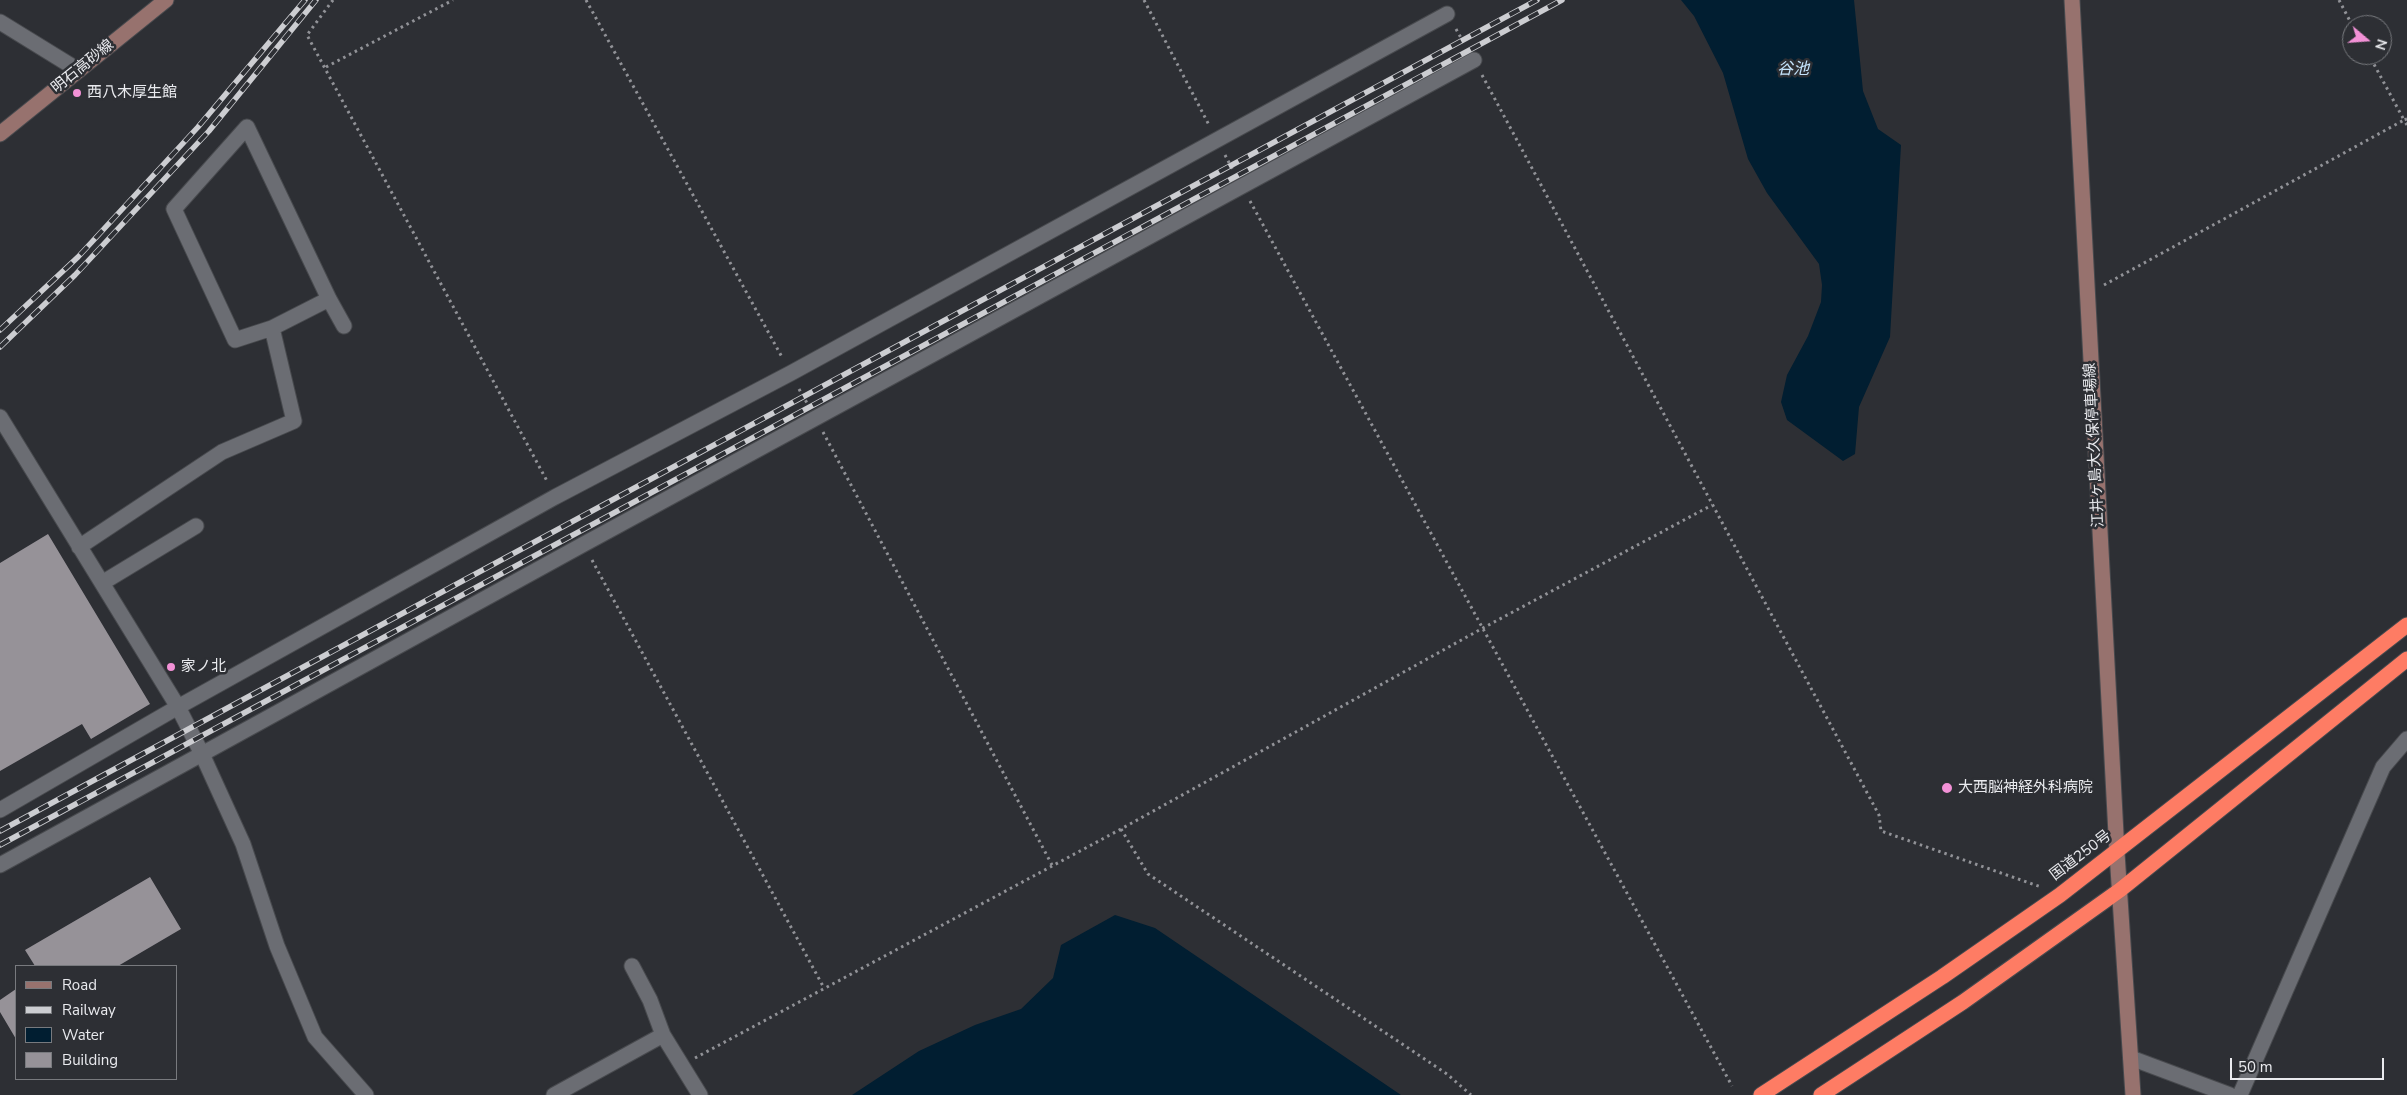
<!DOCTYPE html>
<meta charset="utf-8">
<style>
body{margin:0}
#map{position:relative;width:2407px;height:1095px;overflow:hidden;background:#2d2f34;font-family:"Nunito Sans",sans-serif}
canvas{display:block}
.legend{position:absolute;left:15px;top:965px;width:162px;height:115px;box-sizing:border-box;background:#2d2f34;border:1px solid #787a7e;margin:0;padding:6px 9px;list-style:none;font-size:15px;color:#e9eaee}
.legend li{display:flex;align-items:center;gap:10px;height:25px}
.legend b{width:25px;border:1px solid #787a7e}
.north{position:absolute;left:2342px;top:15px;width:50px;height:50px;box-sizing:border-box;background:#2d2f34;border:1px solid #787a7e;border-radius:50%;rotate:108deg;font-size:14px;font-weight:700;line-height:20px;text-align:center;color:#e9eaee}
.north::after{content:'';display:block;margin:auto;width:18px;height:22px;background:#f291d6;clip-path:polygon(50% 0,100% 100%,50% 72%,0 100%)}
.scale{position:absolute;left:2230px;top:1058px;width:154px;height:22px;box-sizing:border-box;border:2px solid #e9eaee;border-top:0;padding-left:6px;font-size:15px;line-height:18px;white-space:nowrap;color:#e9eaee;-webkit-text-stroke:4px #2d2f34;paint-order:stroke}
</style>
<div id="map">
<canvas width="2407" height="1095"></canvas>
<ul class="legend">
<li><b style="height:6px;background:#97726e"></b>Road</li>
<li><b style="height:6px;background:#cccdd1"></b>Railway</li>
<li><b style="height:14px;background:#011e31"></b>Water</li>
<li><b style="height:14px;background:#969298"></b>Building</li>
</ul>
<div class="north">N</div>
<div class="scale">50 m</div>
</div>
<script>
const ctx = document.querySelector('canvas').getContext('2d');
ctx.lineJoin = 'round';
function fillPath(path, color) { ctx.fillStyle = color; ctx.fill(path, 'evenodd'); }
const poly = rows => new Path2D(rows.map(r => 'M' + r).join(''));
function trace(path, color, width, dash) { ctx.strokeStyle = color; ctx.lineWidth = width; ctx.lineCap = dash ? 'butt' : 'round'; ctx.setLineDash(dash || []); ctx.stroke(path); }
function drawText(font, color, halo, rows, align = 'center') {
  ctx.font = font + ' "Nunito Sans","Noto Sans JP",sans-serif'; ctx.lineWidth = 5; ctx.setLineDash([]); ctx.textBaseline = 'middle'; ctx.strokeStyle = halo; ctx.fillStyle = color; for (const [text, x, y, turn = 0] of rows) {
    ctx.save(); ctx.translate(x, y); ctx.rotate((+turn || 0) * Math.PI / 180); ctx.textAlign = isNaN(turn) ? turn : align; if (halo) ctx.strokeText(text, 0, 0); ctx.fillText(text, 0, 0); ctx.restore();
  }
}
const water = poly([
 [1681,0,1854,0,1863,91,1878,129,1901,145,1890,337,1859,407,1855,454,1843,461,1787,420,1781,402,1787,375,1808,336,1821,302,1822,285,1819,264,1767,193,1748,159,1723,73,1694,16],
 [1115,915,1155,928,1401,1095,852,1095,919,1051,975,1025,1021,1009,1053,978,1061,945]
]);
const building = poly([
 [48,534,150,704,91,739,82,724,0,771,0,563],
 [150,877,181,929,118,966,35,966,25,950],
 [16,989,16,1039,0,1012,0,1000]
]);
const path = poly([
 [333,0,307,35,547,481],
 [586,0,783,359],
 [1144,0,1209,125],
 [2339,0,2352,25],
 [1456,29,1465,45],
 [326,67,453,0],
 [1482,75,1879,815,1881,831,2041,887],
 [2407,119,2404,120,2407,125],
 [1225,155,1234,172],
 [1250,201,1732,1086],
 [2104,285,2404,120,2369,55],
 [799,389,807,403],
 [823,432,1052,865],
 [592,560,824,988],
 [1121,829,1148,874,1447,1074,1471,1095],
 [695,1058,1121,829,1483,628,1712,505]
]);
const street = poly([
 [0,22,78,70],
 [329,299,272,328,235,340,174,209,247,127,329,299,344,326],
 [0,417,178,707,202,754,243,844,277,946,315,1037,366,1095],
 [79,547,222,452,294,421,272,328],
 [102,583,196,526],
 [0,810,178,707,555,497,791,373,1447,14],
 [0,865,584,544,1474,60],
 [632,966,650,1000,663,1035],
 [2131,1058,2230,1095],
 [554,1095,663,1035,700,1095],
 [2240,1095,2383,767,2407,739]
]);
const secondary = poly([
 [2072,0,2117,853,2133,1095],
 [0,134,166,0]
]);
const highway = poly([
 [1761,1095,1942,977,2060,895,2407,625],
 [1821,1095,1963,1002,2120,890,2407,659]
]);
const rail = poly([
 [0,330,78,257,198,127,305,0],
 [0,347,75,275,209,131,316,0],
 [0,831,1537,0],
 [0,845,1562,0]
]);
const markers = [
 [77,93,5,"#f291d6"],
 [171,667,5,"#f291d6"],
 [1947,788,6,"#f291d6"]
];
const streetNames = [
 ["明石高砂線",83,67,-39],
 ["江井ヶ島大久保停車場線",2095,445,-93],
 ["国道250号",2081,856,-37]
];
const poiNames = [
 ["西八木厚生館",87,93],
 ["家ノ北",181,667],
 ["大西脳神経外科病院",1958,788]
];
const waterNames = [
 ["谷池",1793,70]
];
fillPath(water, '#011e31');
fillPath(building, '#969298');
trace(street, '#484a4e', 17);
trace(secondary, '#484a4e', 17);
trace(highway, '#484a4e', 17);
trace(path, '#919297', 3, [2.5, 4]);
trace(street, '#6b6d73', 15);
trace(secondary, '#97726e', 15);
trace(highway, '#fe7c64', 15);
trace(rail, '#cccdd1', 5.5);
trace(rail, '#2d2f34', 4, [11]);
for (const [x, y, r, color] of markers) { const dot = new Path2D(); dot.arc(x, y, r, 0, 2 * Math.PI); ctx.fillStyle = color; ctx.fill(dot); trace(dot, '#2d2f34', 2); }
drawText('15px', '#e9eaee', '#2d2f34', streetNames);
drawText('15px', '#e9eaee', '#2d2f34', poiNames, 'left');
drawText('italic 16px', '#c5e4fc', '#2d2f34', waterNames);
</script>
